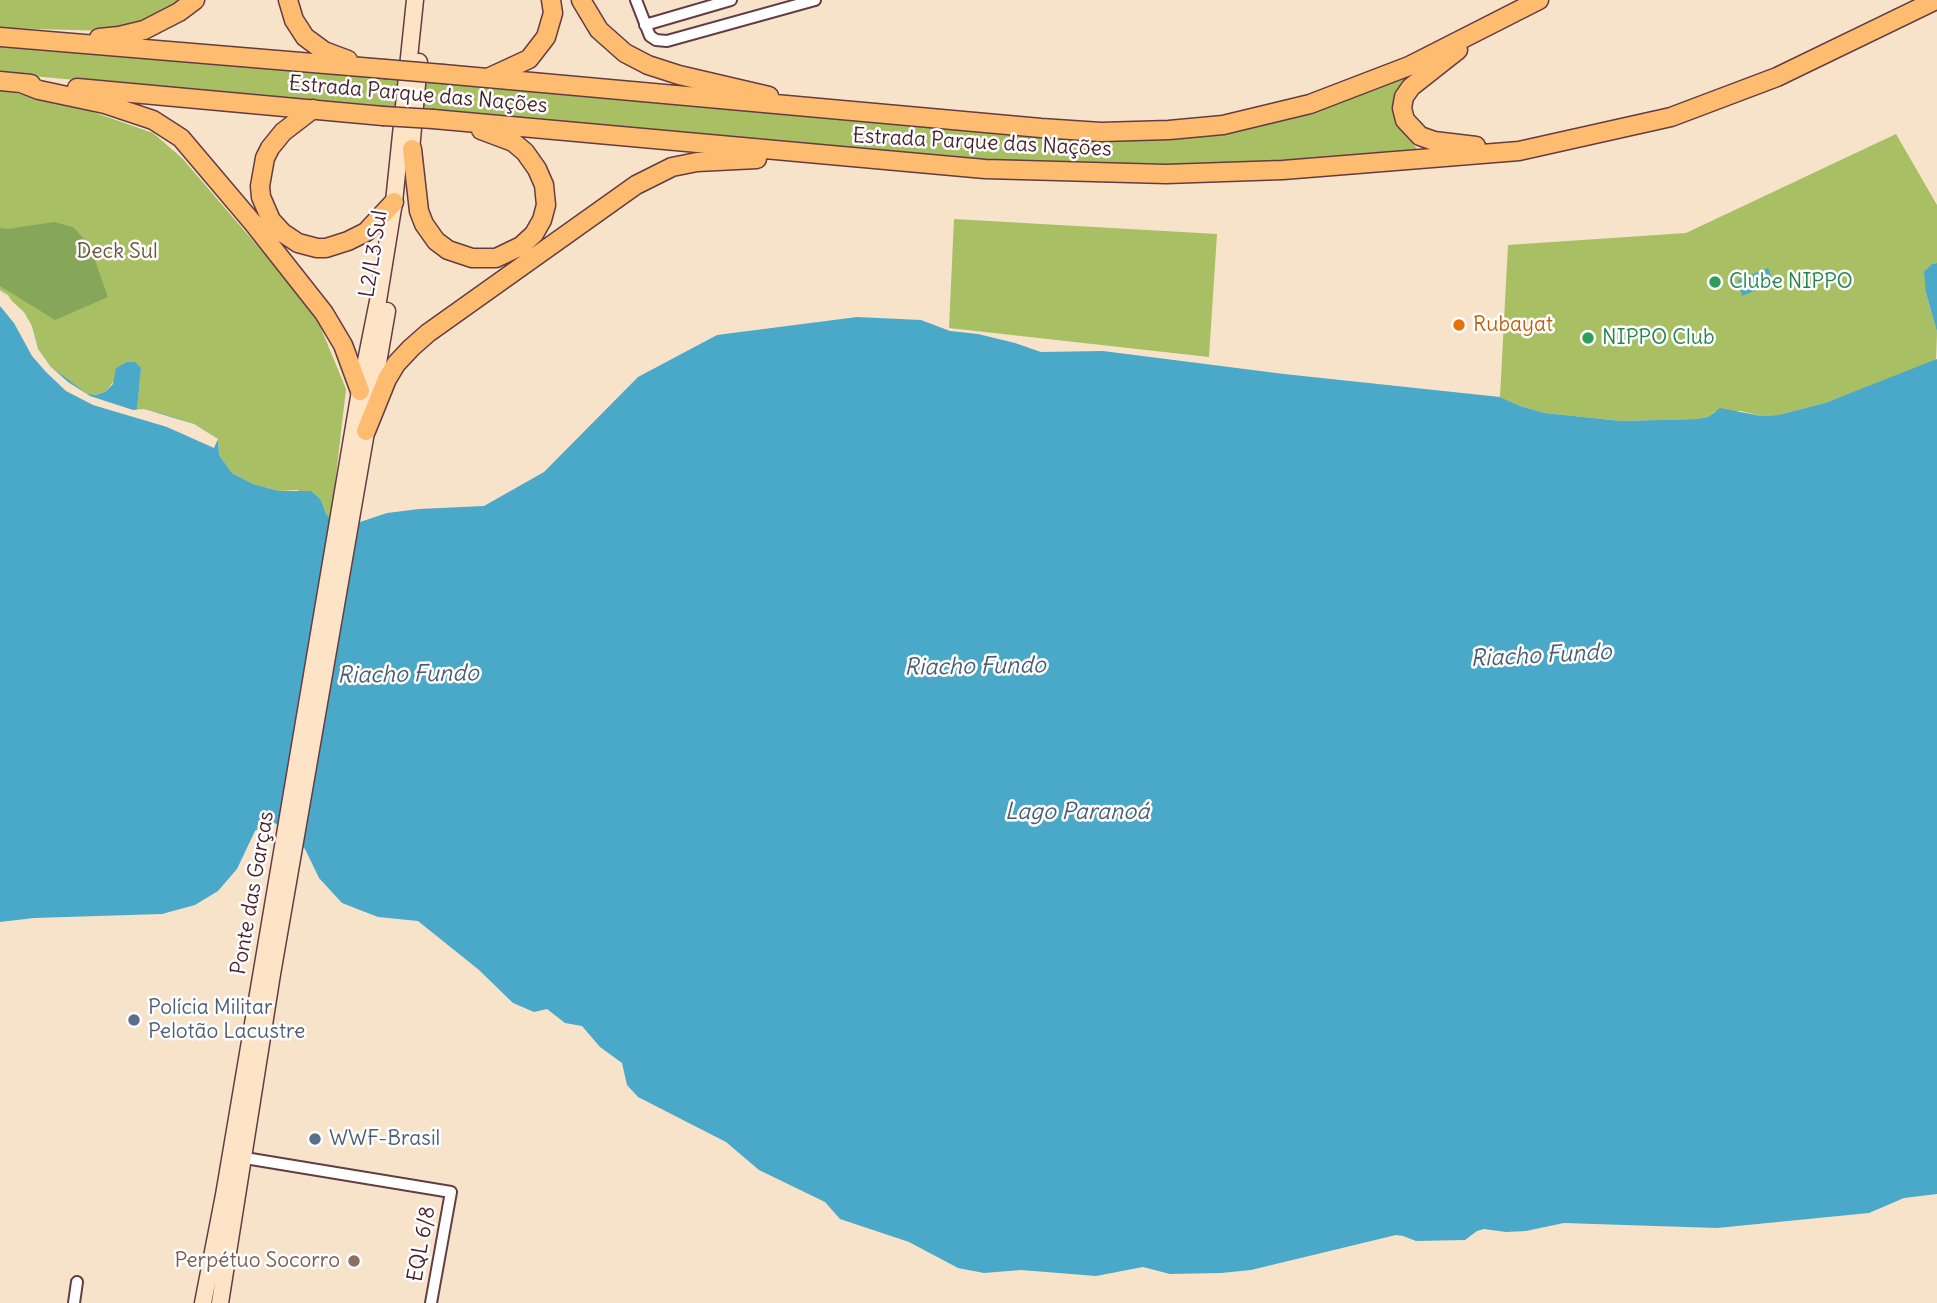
<!DOCTYPE html>
<meta charset="utf-8">
<style>
body{margin:0}
canvas{display:block;background:#f6e3ca}
</style>
<canvas width="1937" height="1303"></canvas>
<script>
const ctx = document.querySelector('canvas').getContext('2d');
ctx.lineJoin = 'round';
function fillPath(path, color) { ctx.fillStyle = color; ctx.fill(path, 'evenodd'); }
const poly = rows => new Path2D(rows.map(r => 'M' + r).join(''));
function trace(path, color, width, dash) { ctx.strokeStyle = color; ctx.lineWidth = width; ctx.lineCap = dash ? 'butt' : 'round'; ctx.setLineDash(dash || []); ctx.stroke(path); }
function drawText(font, color, halo, rows, align = 'center') {
  ctx.font = font + ' Delius,sans-serif'; ctx.lineWidth = 5; ctx.setLineDash([]); ctx.textBaseline = 'middle'; ctx.strokeStyle = halo; ctx.fillStyle = color; for (const [text, x, y, turn = 0] of rows) {
    ctx.save(); ctx.translate(x, y); ctx.rotate((+turn || 0) * Math.PI / 180); ctx.textAlign = isNaN(turn) ? turn : align; if (halo) ctx.strokeText(text, 0, 0); ctx.fillText(text, 0, 0); ctx.restore();
  }
}
const green = poly([
 [0,0,193,0,179,12,108,31,0,28],
 [0,44,1065,138,1140,140,1191,137,1225,131,1330,106,1432,66,1397,113,1417,150,1312,160,1104,166,933,160,0,73],
 [0,90,65,102,153,133,182,158,285,278,318,321,346,389,331,519,326,514,321,500,297,490,279,491,253,484,232,473,219,455,218,439,194,424,148,410,137,410,141,368,115,380,105,392,90,396,68,382,50,366,38,349,34,334,8,295,0,290],
 [1896,134,1937,205,1937,263,1932,264,1926,293,1937,332,1936,361,1825,403,1778,415,1761,416,1741,411,1715,411,1708,417,1697,419,1621,421,1545,413,1520,406,1500,397,1508,245,1686,233],
 [954,219,1217,234,1209,357,949,328]
]);
const forest = poly([
 [54,222,73,227,89,244,108,297,55,320,0,286,0,228,8,229]
]);
const water = poly([
 [1937,263,1937,332,1926,293,1924,272,1932,264],
 [1768,268,1774,283,1742,296,1738,280],
 [0,290,24,312,32,326,38,349,50,366,87,394,95,395,105,392,113,384,116,368,127,362,135,362,141,368,137,410,144,409,173,417,194,424,218,439,219,455,232,473,253,484,279,491,311,491,321,500,326,514,331,519,360,522,387,513,419,509,484,506,544,472,638,377,717,335,857,317,921,320,950,331,978,334,1015,343,1041,352,1103,351,1284,374,1500,397,1520,406,1545,413,1621,421,1697,419,1708,417,1720,408,1761,416,1778,415,1825,403,1937,359,1937,1194,1904,1198,1869,1213,1717,1228,1564,1223,1526,1231,1506,1232,1484,1229,1477,1231,1465,1240,1416,1241,1403,1236,1396,1235,1251,1270,1221,1273,1170,1274,1143,1267,1096,1276,1021,1270,984,1273,958,1268,909,1242,840,1219,825,1202,759,1170,726,1142,638,1097,627,1085,622,1063,600,1047,582,1026,565,1023,547,1009,534,1012,513,1003,479,970,418,921,378,917,342,903,319,878,305,849,275,823,265,824,255,831,237,869,218,891,195,905,162,914,34,918,0,922]
]);
const pier = poly([
 [0,290,24,312,32,326,38,349,50,366,68,382,90,396,133,410,144,409,194,424,218,439,214,448,167,427,93,405,66,391,46,372,32,356,14,323,0,306]
]);
const minor = poly([
 [636,0,650,36,656,40,667,41,815,0],
 [645,25,731,0],
 [245,1158,451,1192,431,1303],
 [74,1303,77,1282]
]);
const secondary = poly([
 [410,161,419,62],
 [203,1303,224,1195,360,391,378,301,394,202,415,0],
 [220,1303,272,974,387,311]
]);
const trunk = poly([
 [288,0,294,20,305,37,324,51,348,60],
 [581,0,599,30,625,53,648,65,679,75,769,96],
 [0,37,385,69],
 [99,38,119,36,144,30,179,12,195,0],
 [1458,50,1411,87,1404,97,1402,108,1405,120,1420,136,1434,141,1476,146],
 [443,74,1041,128,1101,132,1169,130,1223,125,1310,104,1409,66,1539,0],
 [490,77,529,59,546,37,553,13,551,0],
 [0,81,31,84],
 [21,83,39,90,105,104,153,120,181,138,253,223,324,313,343,345,360,391],
 [77,88,383,116],
 [313,109,283,132,270,148,265,158,260,186,261,197,271,220,283,233,298,243,317,248,326,248,348,241,366,232,394,202],
 [433,119,985,169,1166,174,1283,170,1519,151,1671,117,1777,77,1936,0],
 [412,149,419,211,424,224,436,241,448,250,472,258,496,258,521,246,534,234,542,220,546,205,544,185,537,169,525,152,513,142,481,130],
 [366,431,387,379,396,364,411,348,428,333,636,185,672,167,697,162,757,159]
]);
const trunkBridge = poly([
 [385,69,443,74],
 [383,116,433,119]
]);
const markers = [
 [1715,282,7,"#2e9e5b"],
 [1459,325,7,"#e8710a"],
 [1588,338,7,"#2e9e5b"],
 [134,1020,7,"#5c6f8a"],
 [315,1139,7,"#5c6f8a"],
 [354,1261,7,"#8d6e63"]
];
const streetNames = [
 ["Estrada Parque das Nações",418,95,5],
 ["Estrada Parque das Nações",982,143,3],
 ["L2/L3 Sul",374,254,-81],
 ["Ponte das Garças",253,893,-80],
 ["EQL 6/8",422,1244,-80]
];
const parkNames = [
 ["Deck Sul",117,252]
];
const leisureNames = [
 ["Clube NIPPO",1729,282],
 ["NIPPO Club",1602,338]
];
const foodNames = [
 ["Rubayat",1473,325]
];
const serviceNames = [
 ["Polícia Militar",148,1008],
 ["Pelotão Lacustre",148,1032],
 ["WWF-Brasil",329,1139]
];
const educationNames = [
 ["Perpétuo Socorro",340,1261]
];
const waterNames = [
 ["Riacho Fundo",1541,656,-3],
 ["Riacho Fundo",975,667,-1],
 ["Riacho Fundo",408,675,-1],
 ["Lago Paranoá",1077,812]
];
fillPath(green, '#a8bf64');
fillPath(forest, '#86a65a');
fillPath(water, '#4aa9c9');
fillPath(pier, '#f6e3ca');
trace(minor, '#643c43', 14);
trace(secondary, '#643c43', 19);
trace(trunk, '#643c43', 21);
trace(minor, '#fff', 10);
trace(secondary, '#fee4c6', 16);
trace(trunk, '#fdbc70', 18);
trace(trunkBridge, '#643c43', 21, []);
trace(trunkBridge, '#fdbc70', 18);
for (const [x, y, r, color] of markers) { const dot = new Path2D(); dot.arc(x, y, r, 0, 2 * Math.PI); ctx.fillStyle = color; ctx.fill(dot); trace(dot, '#fff', 2.5); }
drawText('21px', '#4a1f2b', '#fff', streetNames);
drawText('21px', '#6b573f', '#fff', parkNames);
drawText('21px', '#27864d', '#fff', leisureNames, 'left');
drawText('21px', '#c56008', '#fff', foodNames, 'left');
drawText('21px', '#4e5e75', '#fff', serviceNames, 'left');
drawText('21px', '#785e54', '#fff', educationNames, 'right');
drawText('italic 23px', '#4a5d72', '#fff', waterNames);
</script>
